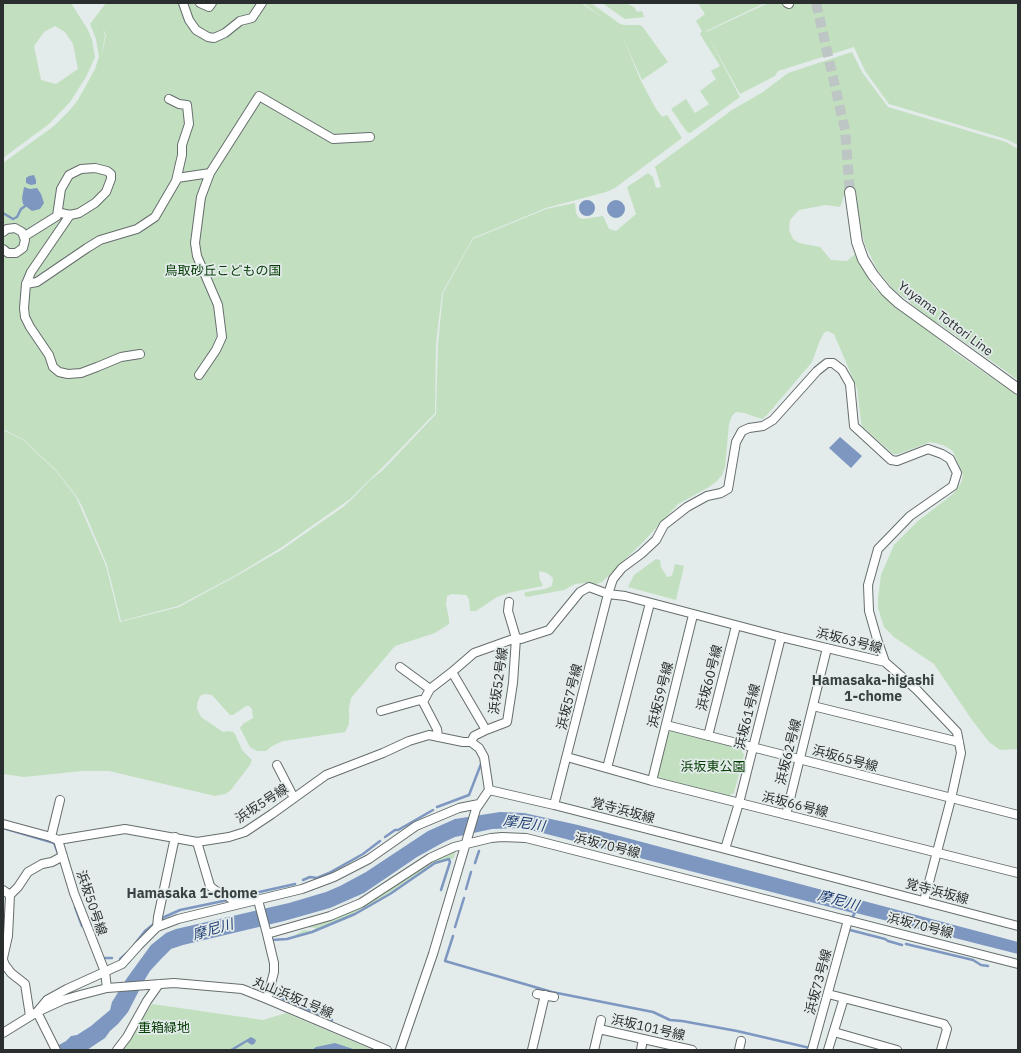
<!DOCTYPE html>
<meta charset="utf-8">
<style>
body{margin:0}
#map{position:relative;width:1021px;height:1053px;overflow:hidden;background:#e3ebeb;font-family:"IBM Plex Sans",sans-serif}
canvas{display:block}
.frame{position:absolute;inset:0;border:4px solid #2b2e2e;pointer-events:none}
</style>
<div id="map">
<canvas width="1021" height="1053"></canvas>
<div class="frame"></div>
</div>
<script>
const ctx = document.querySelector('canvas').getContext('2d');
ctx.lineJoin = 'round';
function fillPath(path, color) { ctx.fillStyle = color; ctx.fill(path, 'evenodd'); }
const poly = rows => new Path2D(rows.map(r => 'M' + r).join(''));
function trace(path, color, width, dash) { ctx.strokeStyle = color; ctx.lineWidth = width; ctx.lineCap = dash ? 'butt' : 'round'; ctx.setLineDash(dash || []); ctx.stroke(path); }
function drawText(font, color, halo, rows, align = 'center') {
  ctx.font = font + ' "IBM Plex Sans","Noto Sans JP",sans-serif'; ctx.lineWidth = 3.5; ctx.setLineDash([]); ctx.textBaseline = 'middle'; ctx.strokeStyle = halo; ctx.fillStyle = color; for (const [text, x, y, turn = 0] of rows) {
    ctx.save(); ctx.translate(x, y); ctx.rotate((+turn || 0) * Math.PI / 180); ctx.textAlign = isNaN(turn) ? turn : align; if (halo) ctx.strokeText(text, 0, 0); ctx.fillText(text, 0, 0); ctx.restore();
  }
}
const green = poly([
 [3,3,71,3,88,30,92,40,95,57,86,77,70,102,49,124,3,158],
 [55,26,65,32,73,44,78,69,56,84,41,80,34,46,44,32],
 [106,3,124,3,103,27,105,36,101,57,106,36,103,27,124,3,581,3,606,20,583,3,591,3,620,24,624,25,639,25,642,26,668,62,642,80,622,36,641,81,656,109,662,117,667,115,682,138,615,188,606,192,546,208,473,238,442,293,436,344,435,413,381,469,368,481,350,499,282,547,236,575,178,606,121,621,107,565,82,506,77,497,56,470,24,440,3,429,3,163,54,126,69,111,78,100,95,69,99,57,96,39,90,24],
 [602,3,626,3,634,7,637,12,642,11,644,17,625,19],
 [698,3,765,3,706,31,706,32,768,3,1018,3,1018,145,1006,139,889,104,865,71,854,47,778,71,775,76,740,94,707,34,740,97,690,133,687,132,671,109,686,99,695,113,709,104,700,91,716,79,711,71,720,66,700,34,702,31,696,21,705,14],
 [852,52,862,72,888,107,1006,142,1018,149,1018,380,937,322,936,323,893,289,878,271,865,245,860,226,856,192,845,193,840,207,826,205,799,210,790,220,789,230,793,239,799,243,820,247,831,260,847,261,855,254,874,288,956,353,1018,396,1018,749,1000,750,989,742,972,720,934,664,894,637,884,627,878,608,878,598,881,575,894,545,918,521,953,494,961,483,963,475,953,451,943,445,930,442,907,451,898,454,893,454,863,427,861,422,857,388,834,334,827,331,824,333,820,340,812,362,767,415,762,419,744,413,736,412,732,416,729,424,725,467,722,475,717,481,709,487,678,504,644,541,602,582,594,585,584,583,575,584,564,590,526,597,524,594,526,592,545,589,552,586,553,578,547,573,540,571,539,573,540,580,543,586,512,592,497,597,476,611,470,611,469,599,466,595,452,594,447,596,446,604,449,619,449,624,435,633,395,646,351,698,349,708,349,724,345,732,283,741,272,746,266,751,257,751,250,747,240,728,243,724,253,718,252,709,249,706,246,706,233,715,230,715,212,695,204,694,200,696,197,704,197,709,201,717,223,732,228,731,233,732,235,734,242,750,252,760,250,765,230,791,225,794,215,796,109,771,82,771,24,777,3,774,3,430,23,440,56,471,76,497,106,566,120,622,179,607,238,575,283,549,343,507,351,500,369,481,383,470,436,414,438,344,443,293,473,239,546,209,575,203,576,213,579,218,584,219,603,216,609,229,616,231,636,214,627,187,648,173,653,177,656,188,661,187,655,167,656,166,732,110,763,92,788,73],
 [656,559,660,560,661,567,667,577,672,576,675,564,684,566,676,600,628,587,634,575],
 [671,731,741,749,744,755,734,793,728,796,659,778,656,773,667,734],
 [456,850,454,858,435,863,366,908,317,930,295,936,295,935,304,930,313,931,316,930,315,928,304,927,314,924,424,864],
 [152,1004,263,1020,286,1013,373,1050,122,1050]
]);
const water = poly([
 [34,175,36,180,36,184,31,185,26,183,26,178,29,176],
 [24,187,30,189,37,188,41,194,44,203,40,209,32,211,23,204,22,198],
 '579 208a8 8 0 1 1 16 0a8 8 0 1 1-16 0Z',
 '607 209a9 9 0 1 1 18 0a9 9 0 1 1-18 0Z',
 [840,437,862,456,851,468,829,448],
 [500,812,524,813,578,825,1018,942,1018,954,856,913,854,918,851,917,853,913,531,830,521,828,492,829,455,837,444,842,417,857,364,893,330,908,284,921,183,945,171,949,161,959,150,971,144,981,128,1012,118,1024,110,1031,105,1038,87,1050,50,1050,66,1041,71,1036,77,1035,91,1026,110,1010,112,1002,127,978,151,945,166,933,176,929,289,903,326,892,340,886,366,872,428,831,455,819],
 [251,1037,256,1040,255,1043,252,1045,247,1042,234,1050,229,1050],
 [335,1043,356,1050,312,1050,316,1047]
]);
const stream = poly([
 [3,213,13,219,17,217,21,209,28,204],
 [437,807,469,795,481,764],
 [3,828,54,843,59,856],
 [385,837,395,830,398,830,433,810],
 [475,863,479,851],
 [303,880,310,877,317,878,329,873,363,854,380,841],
 [466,889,471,872],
 [237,897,295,884],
 [75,907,82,926],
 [160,919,180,910,228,900],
 [455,927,464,898],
 [850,930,885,939,888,941,902,945],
 [453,936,445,961,552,992,653,1012,670,1020,682,1021,737,1031,810,1048],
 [272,940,287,939,312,932,355,914,390,894,435,863,449,859,450,862,441,890],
 [906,944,973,960,981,965,988,966],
 [134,945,145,931,155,923],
 [105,958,112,958],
 [120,959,127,953],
 [283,999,332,1020]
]);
const majorTunnel = poly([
 [816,3,845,130,850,192]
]);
const minor = poly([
 [183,3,189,20,196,30,208,37,214,38,225,33,240,21,252,18,262,3],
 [200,3,209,7,212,3],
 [787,3,789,4],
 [177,178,210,173],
 [70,215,31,272,26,284,24,308,25,317,30,327,49,355,53,367,59,372,68,374,81,373,97,367,121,357,140,354],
 [3,232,7,229,15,228,22,232,25,240,23,248,16,253,8,253,3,249],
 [25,236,57,216,61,189,69,175,81,169,95,168,107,171,111,174,111,179,106,192,95,203,79,213,70,215,61,213,58,211],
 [26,284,37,282,87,248,100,240,137,229,155,217,176,181,182,155,182,145,189,124,187,105,179,104,169,99],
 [199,375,216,350,222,337,218,305,197,256,195,243,201,197,210,173,259,96,333,139,370,137],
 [509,602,508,611,516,638,521,639,549,630,580,592,589,587,608,594,625,596,781,637,885,662,917,690,957,732,961,753,951,799,924,901],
 [400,667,430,689],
 [452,672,486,730],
 [813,706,959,742],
 [381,711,420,700,423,702],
 [666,725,1018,815],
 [708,736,736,626],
 [438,737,437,729,423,702,430,689,452,672,474,653,516,638,513,683,507,722,486,730,474,736,471,742],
 [567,757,652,781,1018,873],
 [277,765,294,798],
 [607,768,650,603],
 [652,781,693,615],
 [554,805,608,594,613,579,622,568,641,554,656,540,664,525,687,507,707,496,721,493,728,489,736,442,742,431,749,428,763,426,773,420,817,371,827,363,833,363,842,370,850,384,854,426,891,460,897,461,928,449,942,454,950,459,957,473,953,486,910,516,878,549,868,585,869,611,877,639,885,662],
 [786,815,827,648],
 [3,824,51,837,58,840,125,829,197,842,229,837,245,832,272,814,326,775,383,753,409,741,429,735,463,742,471,742,479,748,484,757,489,790],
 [51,837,60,800],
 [58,840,74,893,105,972,107,988],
 [197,842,210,886,216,891,224,893,231,899,244,901],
 [725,849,739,803,781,637],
 [3,890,10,895,8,936,3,958],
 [10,895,18,887,28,872,42,864,52,862,63,856],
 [258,900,267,934],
 [157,927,158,917,175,837],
 [3,960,5,965,11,973,25,984,30,1016],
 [537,994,554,997],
 [832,995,944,1024,947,1029,941,1050],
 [267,999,274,972,274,963,267,934,330,916,361,903,430,858,454,847,491,838,502,837,526,838,542,842,1018,964],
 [599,1029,692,1050],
 [834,1032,897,1050],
 [3,1033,37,1012,63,1000,80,995,107,988,174,983,242,989,267,999,387,1050],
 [56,1050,37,1012,47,1000,67,989,122,964,139,945,157,927,178,919,302,889,334,877,369,859,416,826,459,808,479,804],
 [117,1050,127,1037,147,1001,159,984],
 [400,1050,433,954,476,809,489,790,554,805,725,849,1018,926],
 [532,1050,545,995],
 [594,1050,601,1020],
 [641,1050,643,1039],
 [739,1050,741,1041],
 [812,1050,848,920],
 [828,1050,844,998]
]);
const major = poly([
 [850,192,857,242,863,259,873,275,886,291,899,303,1018,389]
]);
const parkNames = [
 ["鳥取砂丘こどもの国",223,271],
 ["浜坂東公園",713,767],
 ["重箱緑地",164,1028]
];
const streetNames = [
 ["Yuyama Tottori Line",945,319,37],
 ["浜坂63号線",849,641,14],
 ["浜坂60号線",710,678,-76],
 ["浜坂52号線",499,681,-82],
 ["浜坂59号線",661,695,-76],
 ["浜坂57号線",570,697,-76],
 ["浜坂61号線",748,717,-76],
 ["浜坂62号線",789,752,-76],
 ["浜坂65号線",845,759,15],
 ["浜坂5号線",262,804,-33],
 ["浜坂66号線",795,805,14],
 ["覚寺浜坂線",623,811,15],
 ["浜坂70号線",607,846,14],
 ["覚寺浜坂線",937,892,15],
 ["浜坂50号線",91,903,71],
 ["浜坂70号線",920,926,14],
 ["浜坂73号線",819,982,-75],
 ["丸山浜坂1号線",293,998,23],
 ["浜坂101号線",648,1028,13]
];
const neighbourhoodNames = [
 ["Hamasaka-higashi",873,681],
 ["1-chome",873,697],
 ["Hamasaka 1-chome",192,894]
];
const waterNames = [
 ["摩尼川",524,824,8],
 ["摩尼川",838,901,15],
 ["摩尼川",213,930,-16]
];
fillPath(green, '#c2e0bf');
fillPath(water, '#7d97c1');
trace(stream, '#7d97c1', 2.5);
trace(majorTunnel, '#bec5c5', 10, [10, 5]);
trace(minor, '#666d6d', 10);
trace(major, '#666d6d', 12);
trace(minor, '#fff', 8);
trace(major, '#fff', 10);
drawText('13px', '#033b02', '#e3ebeb', parkNames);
drawText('13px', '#2b2e2e', '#e3ebeb', streetNames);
drawText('bold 14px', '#3a4142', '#e3ebeb', neighbourhoodNames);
drawText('italic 14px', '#1e3d74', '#e3ebeb', waterNames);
</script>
